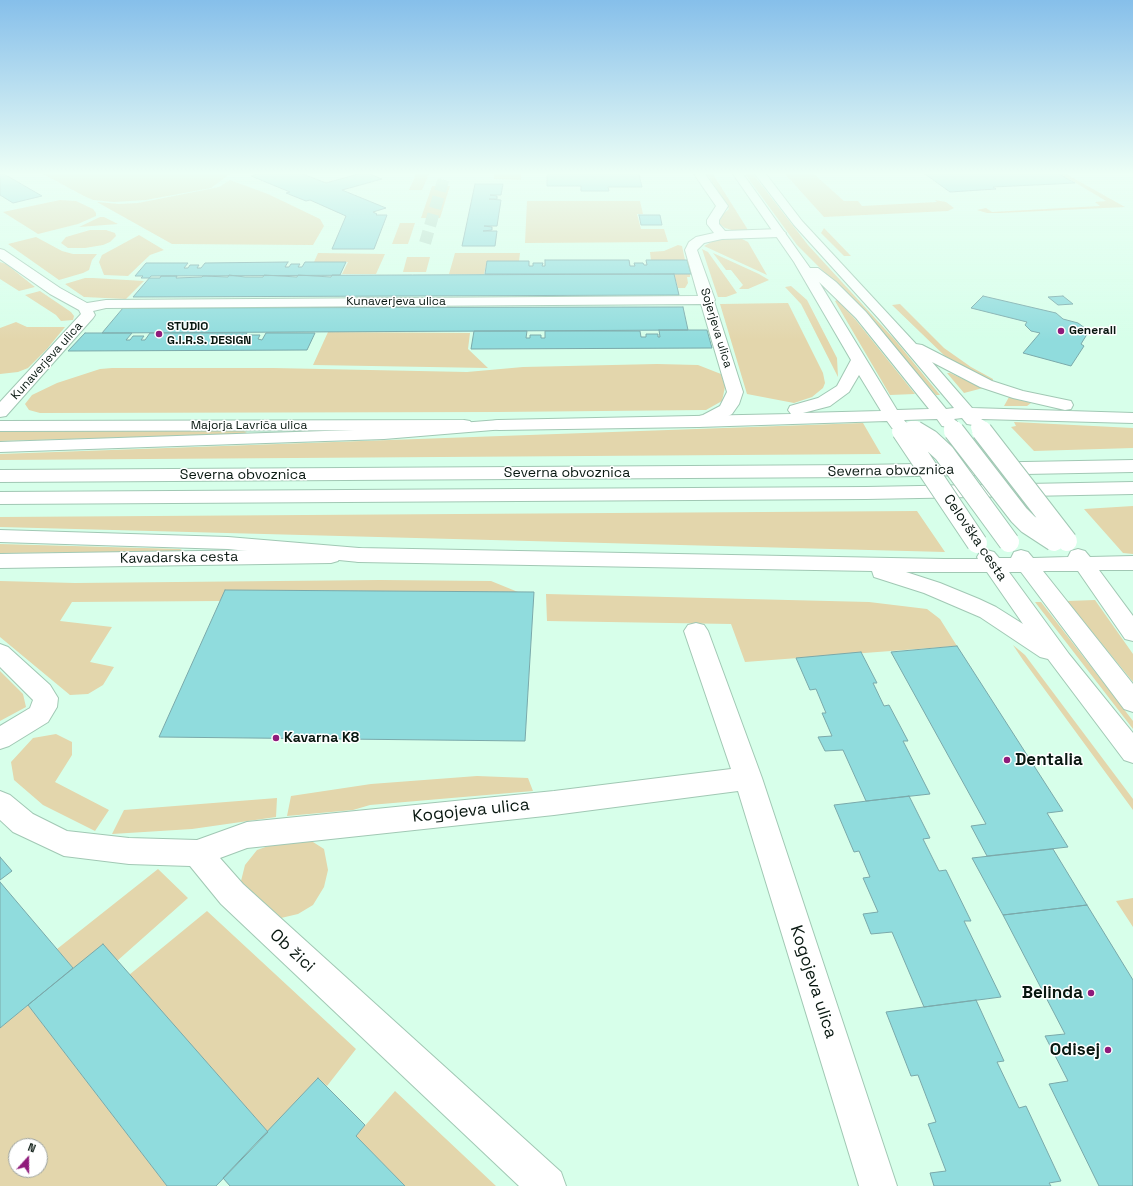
<!DOCTYPE html>
<meta charset="utf-8">
<style>
body{margin:0}
#map{position:relative;width:1133px;height:1186px;overflow:hidden;background:#d7ffea;font-family:"Space Grotesk",sans-serif}
canvas{display:block}
.north{position:absolute;left:8px;top:1138px;width:40px;height:40px;box-sizing:border-box;background:#fff;border:1px solid #9ca29f;border-radius:50%;rotate:21deg;font-size:11px;font-weight:700;line-height:16px;text-align:center;color:#081710}
.north::after{content:'';display:block;margin:auto;width:14px;height:18px;background:#8f1b7b;clip-path:polygon(50% 0,100% 100%,50% 72%,0 100%)}
</style>
<div id="map">
<canvas width="1133" height="1186"></canvas>
<div class="north">N</div>
</div>
<script>
const ctx = document.querySelector('canvas').getContext('2d');
ctx.lineJoin = 'round';
function fillPath(path, color) { ctx.fillStyle = color; ctx.fill(path, 'evenodd'); }
const poly = rows => new Path2D(rows.map(r => 'M' + r).join(''));
function trace(path, color, width, dash) { ctx.strokeStyle = color; ctx.lineWidth = width; ctx.lineCap = dash ? 'butt' : 'round'; ctx.setLineDash(dash || []); ctx.stroke(path); }
function drawText(font, color, halo, rows, align = 'center') {
  ctx.font = font + ' "Space Grotesk",sans-serif'; ctx.lineWidth = 3; ctx.setLineDash([]); ctx.textBaseline = 'middle'; ctx.strokeStyle = halo; ctx.fillStyle = color; for (const [text, x, y, turn = 0] of rows) {
    ctx.save(); ctx.translate(x, y); ctx.rotate((+turn || 0) * Math.PI / 180); ctx.textAlign = isNaN(turn) ? turn : align; if (halo) ctx.strokeText(text, 0, 0); ctx.fillText(text, 0, 0); ctx.restore();
  }
}
const green = poly([
 [43,174,230,174,211,188,146,200,114,202,93,200,84,196],
 [416,174,429,174,422,190,409,190],
 [494,174,521,174,521,180,494,179],
 [705,174,713,174,748,230,735,231,725,228,719,223,722,215,729,209,709,177],
 [745,174,753,174,808,245,895,340,940,395,936,395,863,311,797,245],
 [785,174,814,174,844,201,858,201,862,206,937,202,935,200,946,202,954,208,948,211,824,217],
 [1061,174,1066,174,1125,207,1000,213,987,213,977,210,986,208,992,212,1100,206,1095,202,1106,201],
 [230,180,268,194,320,219,324,226,313,245,172,244,97,202,119,204,138,203,219,187],
 [432,186,450,186,440,218,421,218],
 [60,200,76,201,93,209,96,213,96,216,78,224,38,234,3,212],
 [527,201,640,201,643,214,637,214,641,229,664,229,668,242,525,243],
 [100,217,104,217,118,224,79,227],
 [400,223,415,223,408,244,392,244],
 [824,228,851,256,844,256,821,233],
 [90,230,106,230,115,233,116,236,110,242,103,245,85,248,68,248,61,243,66,237],
 [139,235,164,250,150,255,128,276,104,275,99,262,102,255],
 [36,237,62,251,73,254,97,254,92,260,89,270,83,273,59,280,8,244],
 [725,239,742,239,748,242,767,275,704,246,715,240],
 [678,245,682,246,685,260,651,260,650,252,664,251],
 [702,249,708,252,737,293,726,297,718,297],
 [318,253,385,254,376,274,342,274,348,262,314,262],
 [455,253,520,253,519,261,487,261,484,274,449,274],
 [713,253,759,274,769,280,748,289,739,289,743,285,731,270,726,270],
 [407,257,430,257,426,272,403,272],
 [0,262,6,264,35,287,19,291,0,279],
 [674,274,690,274,690,277,687,277,688,283,685,288,678,288],
 [85,278,93,278,144,281,126,299,84,297,65,284],
 [791,286,807,300,837,358,838,377,801,304,785,287],
 [40,291,71,312,74,316,73,320,61,321,56,315,25,295],
 [837,300,855,319,915,394,890,395,835,301],
 [788,303,823,373,825,383,823,388,812,397,794,403,747,394,720,304],
 [900,304,944,348,971,367,993,379,993,382,948,359,892,305],
 [16,322,27,327,65,327,47,349,28,368,18,372,0,374,0,328],
 [328,332,470,333,468,349,488,368,313,365],
 [657,364,698,365,721,374,725,387,722,401,706,410,497,412,40,413,29,410,25,404,32,395,57,383,100,369,112,368,273,368,467,372,523,367],
 [947,373,950,373,983,388,964,393],
 [1009,397,1031,403,1027,406,1004,406],
 [1014,422,1133,428,1133,448,1034,451,1011,427,1016,426],
 [863,423,881,454,0,460,0,454],
 [240,430,247,432,243,434,0,441,0,431],
 [1133,506,1133,554,1123,553,1084,509],
 [917,511,945,552,0,527,0,517],
 [0,544,180,549,184,551,182,552,0,553],
 [380,580,491,581,518,592,226,590,220,601,72,602,60,621,112,627,90,662,114,667,103,685,88,694,70,695,0,637,0,581,75,583],
 [546,594,869,602,927,609,940,619,957,646,745,662,731,624,547,621],
 [1095,600,1133,654,1133,682,1067,601],
 [1035,602,1041,602,1133,721,1133,729],
 [1013,645,1025,655,1133,799,1133,810,1023,660],
 [0,671,23,694,26,707,0,721],
 [56,734,72,742,72,755,55,782,109,810,95,831,43,805,14,780,11,762,33,738],
 [477,776,528,778,533,791,370,805,353,810,287,816,291,796,371,784],
 [277,798,276,817,192,829,112,834,124,810],
 [280,842,313,842,324,849,328,870,324,887,313,905,298,914,281,918,240,885,245,865,257,850],
 [158,869,188,898,117,961,73,968,57,949],
 [1133,898,1133,927,1116,901],
 [207,911,356,1049,327,1086,318,1078,268,1132,129,975],
 [28,1005,167,1186,0,1186,0,1028],
 [16,1146,40,1146,40,1170,16,1170],
 [395,1091,496,1186,405,1186,356,1136]
]);
const building = poly([
 [0,174,4,174,42,196,13,203,0,195,0,174],
 [258,174,303,174,326,183,358,174,370,174,382,179,342,190,386,208,373,212,377,214,376,215,387,215,374,249,332,249,346,216,310,200,306,201,286,193,290,192,251,176,258,174],
 [547,174,639,174,642,187,608,187,609,191,581,191,581,186,547,186,547,174],
 [925,174,1059,174,1075,183,993,187,996,189,950,192,925,174],
 [475,184,503,184,501,195,490,195,497,196,497,199,489,199,501,200,497,226,484,226,492,227,492,230,483,231,497,231,495,246,462,246,475,184],
 [639,215,660,215,662,225,641,225,639,215],
 [545,260,629,260,630,266,635,266,634,263,643,263,644,265,647,265,646,260,687,260,691,274,485,274,487,261,529,261,529,266,533,266,533,263,543,263,542,266,545,266,545,260],
 [288,262,285,267,289,267,291,264,300,264,298,267,302,267,305,262,346,262,340,275,332,275,331,277,298,275,297,277,264,275,263,277,245,277,229,275,228,277,203,276,202,277,176,278,177,276,161,276,160,278,141,278,143,276,135,276,146,263,188,263,184,268,188,268,190,265,199,265,197,268,201,268,205,263,288,262],
 [674,274,679,295,133,297,151,276,674,274],
 [983,296,1056,313,1063,319,1078,323,1089,331,1081,344,1084,346,1071,366,1023,353,1040,333,1031,331,1025,325,1027,322,971,308,983,296],
 [1063,296,1073,304,1058,305,1048,297,1063,296],
 [683,307,688,330,102,333,123,308,683,307],
 [659,330,707,330,712,348,471,349,474,331,527,331,526,338,530,338,530,335,541,335,541,338,545,338,545,331,640,331,641,337,646,337,646,334,658,334,658,337,660,337,659,330],
 [85,333,132,333,126,340,130,340,133,336,144,336,141,340,145,340,150,333,247,333,243,339,247,339,249,335,260,335,258,339,262,340,266,333,315,333,307,350,68,351,85,333],
 [225,590,534,592,525,741,159,737,225,590],
 [957,646,1063,811,1047,813,1068,847,987,856,971,826,986,824,891,652,957,646],
 [861,652,877,683,873,683,884,706,889,705,908,741,903,741,930,794,866,801,843,750,825,751,818,737,832,736,822,713,826,713,816,689,810,690,796,658,861,652],
 [909,796,930,838,923,839,939,871,946,870,971,921,964,921,1001,997,924,1007,892,932,871,934,863,914,878,912,863,878,870,877,859,851,854,852,834,805,909,796],
 [1053,849,1087,905,1003,915,972,858,1053,849],
 [0,857,12,871,0,880,0,857],
 [0,882,73,968,0,1028,0,882],
 [1087,905,1133,980,1133,1186,1099,1186,1049,1084,1068,1081,1045,1036,1065,1034,1003,915,1087,905],
 [103,944,268,1132,216,1186,167,1186,28,1005,103,944],
 [976,1000,1004,1061,997,1062,1019,1108,1026,1106,1061,1181,1049,1183,1051,1186,934,1186,930,1173,946,1171,928,1124,936,1122,918,1075,911,1076,886,1012,976,1000],
 [318,1078,365,1125,356,1136,405,1186,230,1186,223,1178,318,1078]
]);
const minorTunnel = poly([
 [425,243,445,174]
]);
const minor = poly([
 [694,174,705,174,728,206,719,220,719,224,725,231,780,229,786,233,780,237,722,239,704,243,697,250,715,300,714,301,743,392,739,404,732,414,715,423,698,427,692,426,689,422,692,418,703,415,720,406,727,392,701,304,106,308,93,311,95,315,93,318,6,416,0,417,0,402,81,314,79,310,50,294,0,259,0,249,4,250,60,288,87,303,106,300,698,296,685,250,689,242,696,237,714,233,707,224,707,220,716,206,694,174],
 [696,623,704,625,708,631,762,778,897,1186,859,1186,738,791,554,815,247,848,220,858,243,884,561,1172,566,1186,519,1186,221,904,190,866,129,864,64,856,13,832,0,820,0,791,10,795,33,814,67,831,129,838,197,840,247,822,554,791,731,769,684,631,688,625,696,623],
 [0,644,8,647,50,685,58,698,57,707,48,722,9,746,0,749,0,726,30,708,33,700,0,667,0,644]
]);
const tertiary = poly([
 [464,420,470,421,473,425,470,429,464,430,0,431,0,421,464,420],
 [331,549,338,551,341,556,338,561,331,563,0,568,0,554,331,549]
]);
const primary = poly([
 [733,174,743,174,810,268,818,268,836,282,866,312,946,409,954,408,880,320,794,225,755,174,766,174,802,221,916,344,922,345,992,381,1023,391,1071,401,1073,405,1071,409,1065,410,1013,398,980,387,932,362,972,408,1133,413,1133,423,981,419,982,420,979,424,973,425,967,424,962,418,954,419,957,422,954,426,948,427,942,426,937,419,904,420,907,424,904,428,898,429,892,428,887,421,698,427,499,430,493,429,490,425,493,421,499,420,791,414,788,410,790,406,818,398,837,386,851,360,794,262,733,174],
 [819,282,856,318,929,409,897,410,819,282],
 [859,375,881,411,803,413,830,406,849,392,859,375],
 [359,548,944,559,978,559,977,557,980,552,987,550,994,552,999,558,1011,558,1014,552,1021,550,1028,552,1033,558,1068,557,1071,551,1078,549,1085,551,1090,557,1133,556,1133,570,1099,570,1133,616,1133,641,1125,639,1078,571,1043,571,1133,684,1133,712,1124,709,1021,572,1009,572,1069,654,1133,733,1133,763,1124,760,1048,659,1040,657,980,617,924,593,874,577,872,571,359,562,352,560,349,555,352,550,359,548],
 [906,572,987,572,1023,624,996,607,979,599,940,583,906,572]
]);
const trunk = poly([
 [499,420,505,421,508,425,505,429,384,439,0,452,0,442,384,429,499,420],
 [1133,460,1133,472,862,477,0,482,0,470,862,465,1133,460],
 [1133,482,1133,494,866,499,0,504,0,492,866,487,1133,482],
 [0,530,228,537,359,548,366,550,369,555,366,560,359,562,228,549,0,542,0,530]
]);
const primaryBridgeFar1 = poly([
 [979,427,983,432],
 [952,428,955,432],
 [901,429,903,432],
 [912,429,916,432]
]);
const primaryBridge = poly([
 [902,431,977,543],
 [915,431,930,440,944,453,1009,542],
 [954,431,1019,515,1028,524,1054,541],
 [982,431,1067,541]
]);
const markers = [
 [1061,331,4,"#8f1b7b"],
 [159,334,4,"#8f1b7b"],
 [276,738,4,"#8f1b7b"],
 [1007,760,4,"#8f1b7b"],
 [1091,993,4,"#8f1b7b"],
 [1108,1050,4,"#8f1b7b"]
];
const farStreetnames = [
 ["Kunaverjeva ulica",396,302],
 ["Sojerjeva ulica",716,328,73],
 ["Kunaverjeva ulica",47,361,-48],
 ["Majorja Lavriča ulica",249,426]
];
const farPoinames = [
 ["STUDIO",167,327],
 ["G.I.R.S. DESIGN",167,341],
 ["Generali",1069,331]
];
const streetNames = [
 ["Severna obvoznica",891,471,-1],
 ["Severna obvoznica",567,473],
 ["Severna obvoznica",243,475],
 ["Celovška cesta",975,538,56],
 ["Kavadarska cesta",179,558,-1]
];
const poiNames = [
 ["Kavarna K8",284,738]
];
const nearPoinames = [
 ["Dentalia",1015,760,"left"],
 ["Belinda",1083,993],
 ["Odisej",1100,1050]
];
const nearStreetnames = [
 ["Kogojeva ulica",471,811,-6],
 ["Ob žici",292,951,43],
 ["Kogojeva ulica",813,982,72]
];
fillPath(green, '#e3d6ac');
fillPath(building, '#90dcdd');
trace(building, '#7aa9aa', 1);
trace(minorTunnel, '#b8dcc9', 12, [12, 6]);
trace(minor, '#a1c8b4', 2);
trace(tertiary, '#a1c8b4', 2);
trace(primary, '#a1c8b4', 2);
trace(trunk, '#a1c8b4', 2);
fillPath(minor, '#fff');
fillPath(tertiary, '#fff');
fillPath(primary, '#fff');
fillPath(trunk, '#fff');
trace(primaryBridgeFar1, '#a1c8b4', 17, []);
trace(primaryBridge, '#a1c8b4', 22, []);
trace(primaryBridgeFar1, '#fff', 16);
trace(primaryBridge, '#fff', 20);
const sky = ctx.createLinearGradient(0, 0, 0, 340);
sky.addColorStop(0, '#86bfea');
sky.addColorStop(0.51, '#edfff6');
sky.addColorStop(1, '#edfff600');
ctx.fillStyle = sky;
ctx.fillRect(0, 0, 1133, 340);
for (const [x, y, r, color] of markers) { const dot = new Path2D(); dot.arc(x, y, r, 0, 2 * Math.PI); ctx.fillStyle = color; ctx.fill(dot); trace(dot, '#fff', 1.5); }
drawText('12px', '#081710', '#fff', farStreetnames);
drawText('bold 12px', '#081710', '#fff', farPoinames, 'left');
drawText('14px', '#081710', '#fff', streetNames);
drawText('bold 14px', '#081710', '#fff', poiNames, 'left');
drawText('bold 17px', '#081710', '#fff', nearPoinames, 'right');
drawText('17px', '#081710', '#fff', nearStreetnames);
</script>
